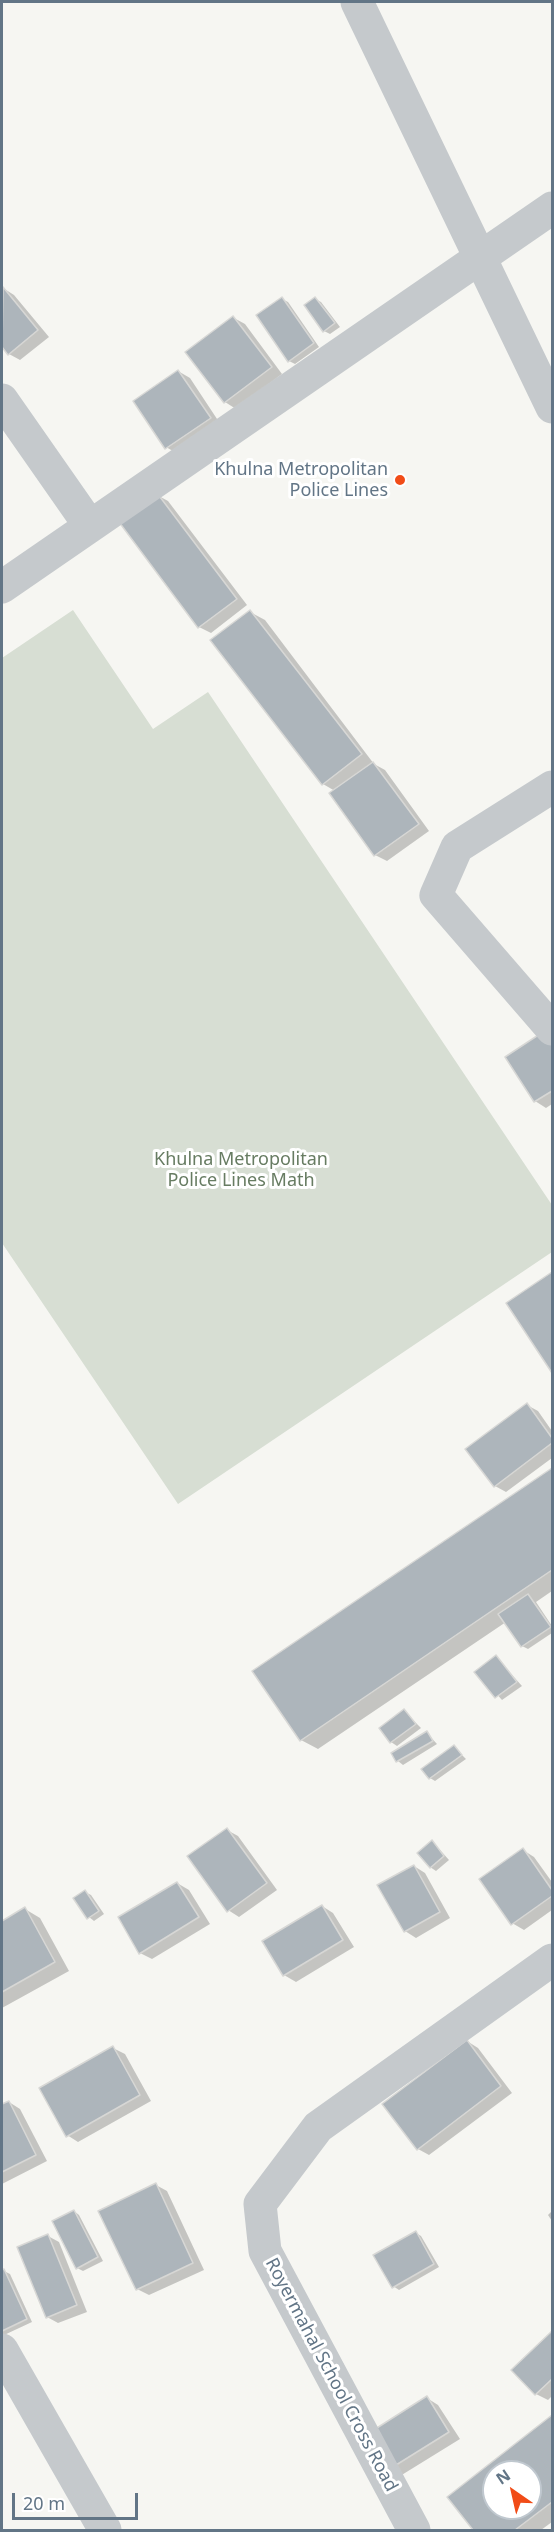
<!DOCTYPE html>
<style>
body{margin:0}
#map{position:relative;width:554px;height:2532px;overflow:hidden;background:#f6f6f2;font-family:"Noto Sans",sans-serif}
canvas{display:block}
.frame{position:absolute;inset:0;border:3px solid #627586;pointer-events:none}
.north{position:absolute;left:482px;top:2460px;width:60px;height:60px;box-sizing:border-box;background:#fff;border:2px solid #c0c8cf;border-radius:50%;rotate:326deg;font-size:16px;font-weight:700;line-height:24px;text-align:center;color:#627586}
.north::after{content:'';display:block;margin:auto;width:21px;height:27px;background:#f14c17;clip-path:polygon(50% 0,100% 100%,50% 72%,0 100%)}
.scale{position:absolute;left:12px;top:2493px;width:126px;height:27px;box-sizing:border-box;border:3px solid #627586;border-top:0;padding-left:8px;font-size:18px;line-height:21px;white-space:nowrap;color:#627586;-webkit-text-stroke:4px #fff;paint-order:stroke}
</style>
<div id="map">
<canvas width="554" height="2532"></canvas>
<div class="frame"></div>
<div class="north">N</div>
<div class="scale">20 m</div>
</div>
<script>
const ctx = document.querySelector('canvas').getContext('2d');
ctx.lineJoin = 'round';
function fillPath(path, color) { ctx.fillStyle = color; ctx.fill(path, 'evenodd'); }
const poly = rows => new Path2D(rows.map(r => 'M' + r).join(''));
function trace(path, color, width, dash) { ctx.strokeStyle = color; ctx.lineWidth = width; ctx.lineCap = dash ? 'butt' : 'round'; ctx.setLineDash(dash || []); ctx.stroke(path); }
function drawText(font, color, halo, rows, align = 'center') {
  ctx.font = font + ' "Noto Sans",sans-serif'; ctx.lineWidth = 6; ctx.setLineDash([]); ctx.textBaseline = 'middle'; ctx.strokeStyle = halo; ctx.fillStyle = color; for (const [text, x, y, turn = 0] of rows) {
    ctx.save(); ctx.translate(x, y); ctx.rotate((+turn || 0) * Math.PI / 180); ctx.textAlign = isNaN(turn) ? turn : align; if (halo) ctx.strokeText(text, 0, 0); ctx.fillText(text, 0, 0); ctx.restore();
  }
}
const green = poly([
 [73,610,153,729,208,692,552,1205,552,1252,178,1504,2,1243,2,658]
]);
const shadow = poly([
 [3,288,14,295,49,337,20,360,9,354,2,344],
 [282,299,288,302,319,347,295,364,289,361],
 [315,299,321,302,340,327,330,334,324,331],
 [234,318,245,324,282,374,236,409,225,402],
 [178,371,190,378,221,425,178,454,166,447],
 [157,495,168,501,247,605,211,633,199,627],
 [250,612,265,620,374,764,385,770,429,831,387,861,375,855,335,791,323,784],
 [552,1028,552,1104,546,1108,535,1101],
 [552,1274,552,1370,508,1304],
 [527,1405,538,1411,552,1431,552,1458,506,1492,495,1486],
 [552,1470,552,1591,536,1602,552,1626,552,1633,528,1649,522,1646,506,1622,318,1749,301,1740,255,1671],
 [496,1657,522,1686,502,1700,477,1672],
 [404,1711,421,1728,397,1746,391,1742],
 [427,1733,437,1744,403,1765,398,1761,393,1754],
 [454,1747,466,1759,435,1781,430,1778],
 [227,1830,238,1836,277,1890,239,1917,228,1910],
 [433,1842,449,1860,436,1871,430,1867],
 [523,1850,534,1857,552,1882,552,1910,524,1930,512,1923],
 [414,1866,425,1873,450,1918,416,1938,405,1931],
 [177,1883,189,1890,210,1924,152,1959,140,1953],
 [85,1892,91,1895,104,1914,94,1921,89,1917],
 [322,1906,333,1913,354,1947,296,1982,284,1975],
 [25,1909,40,1918,69,1971,2,2008,2,1922],
 [467,2041,478,2048,512,2093,429,2155,418,2149],
 [113,2048,125,2054,151,2101,78,2142,67,2135],
 [9,2102,20,2109,47,2161,2,2184,2,2106],
 [156,2185,167,2191,204,2270,149,2295,137,2289],
 [74,2211,79,2215,103,2261,83,2271,77,2268],
 [552,2211,552,2221,548,2215],
 [416,2233,421,2236,439,2267,399,2290,393,2286],
 [48,2236,59,2242,87,2312,58,2323,47,2317],
 [4,2271,10,2274,32,2322,2,2336,2,2272],
 [552,2333,552,2396,548,2400,536,2394,513,2370],
 [427,2398,438,2405,460,2439,392,2481,381,2474],
 [552,2417,552,2522,541,2530,475,2530,449,2498],
 [494,2472,530,2472,530,2508,494,2508]
]);
const building = poly([
 [3,287,38,330,8,355,2,347,3,287],
 [282,297,314,343,288,362,256,315,282,297],
 [315,297,335,323,323,332,304,305,315,297],
 [233,316,272,367,224,403,185,352,233,316],
 [178,370,211,418,165,449,133,401,178,370],
 [157,493,237,599,198,628,119,522,157,493],
 [250,610,362,754,322,785,210,640,250,610],
 [373,762,419,824,374,856,329,793,373,762],
 [552,1026,552,1091,534,1102,505,1057,552,1026],
 [552,1272,552,1373,506,1303,552,1272],
 [527,1403,552,1438,552,1443,494,1487,465,1449,527,1403],
 [552,1468,552,1570,300,1741,252,1671,552,1468],
 [528,1594,551,1627,521,1647,498,1614,528,1594],
 [496,1655,517,1682,495,1698,474,1672,496,1655],
 [404,1709,416,1724,390,1743,379,1728,404,1709],
 [427,1731,433,1741,396,1762,391,1753,427,1731],
 [454,1745,462,1755,429,1779,421,1769,454,1745],
 [227,1828,267,1883,227,1912,187,1856,227,1828],
 [432,1840,444,1856,430,1868,417,1853,432,1840],
 [523,1848,552,1890,552,1896,511,1925,479,1879,523,1848],
 [414,1865,440,1912,404,1932,377,1885,414,1865],
 [177,1882,199,1917,139,1954,118,1917,177,1882],
 [85,1890,99,1911,87,1919,73,1898,85,1890],
 [322,1905,343,1940,283,1976,262,1941,322,1905],
 [25,1907,55,1962,2,1992,2,1921,25,1907],
 [467,2040,501,2086,417,2150,382,2104,467,2040],
 [113,2046,140,2095,66,2137,39,2088,113,2046],
 [9,2101,36,2155,2,2172,2,2104,9,2101],
 [156,2183,193,2263,136,2290,98,2211,156,2183],
 [74,2210,98,2257,76,2269,52,2221,74,2210],
 [416,2231,434,2264,392,2288,373,2255,416,2231],
 [48,2234,77,2305,46,2318,17,2247,48,2234],
 [4,2269,27,2319,2,2331,2,2270,4,2269],
 [552,2331,552,2379,535,2395,511,2370,552,2331],
 [427,2396,449,2432,380,2475,358,2440,427,2396],
 [552,2415,552,2502,515,2530,473,2530,447,2497,552,2415],
 [494,2472,530,2472,530,2508,494,2508,494,2472]
]);
const street = poly([
 [357,2,552,407],
 [2,400,90,526],
 [2,587,552,208],
 [552,787,457,847,436,895,552,1029],
 [2,2350,105,2530],
 [414,2530,265,2251,260,2204,318,2127,552,1960]
]);
const markers = [
 [400,480,6,"#f14c17"]
];
const poiNames = [
 ["Khulna Metropolitan",388,470],
 ["Police Lines",388,491]
];
const parkNames = [
 ["Khulna Metropolitan",241,1160],
 ["Police Lines Math",241,1181]
];
const streetNames = [
 ["Royermahal School Cross Road",331,2375,62]
];
fillPath(green, '#d7ded3');
fillPath(shadow, '#0003');
fillPath(building, '#adb5bb');
trace(building, '#d7d7d5', 1.5);
trace(street, '#c5c9cc', 33);
for (const [x, y, r, color] of markers) { const dot = new Path2D(); dot.arc(x, y, r, 0, 2 * Math.PI); ctx.fillStyle = color; ctx.fill(dot); trace(dot, '#fff', 2); }
drawText('18px', '#627586', '#fff', poiNames, 'right');
drawText('18px', '#677c62', '#fff', parkNames);
drawText('18px', '#627586', '#fff', streetNames);
</script>
